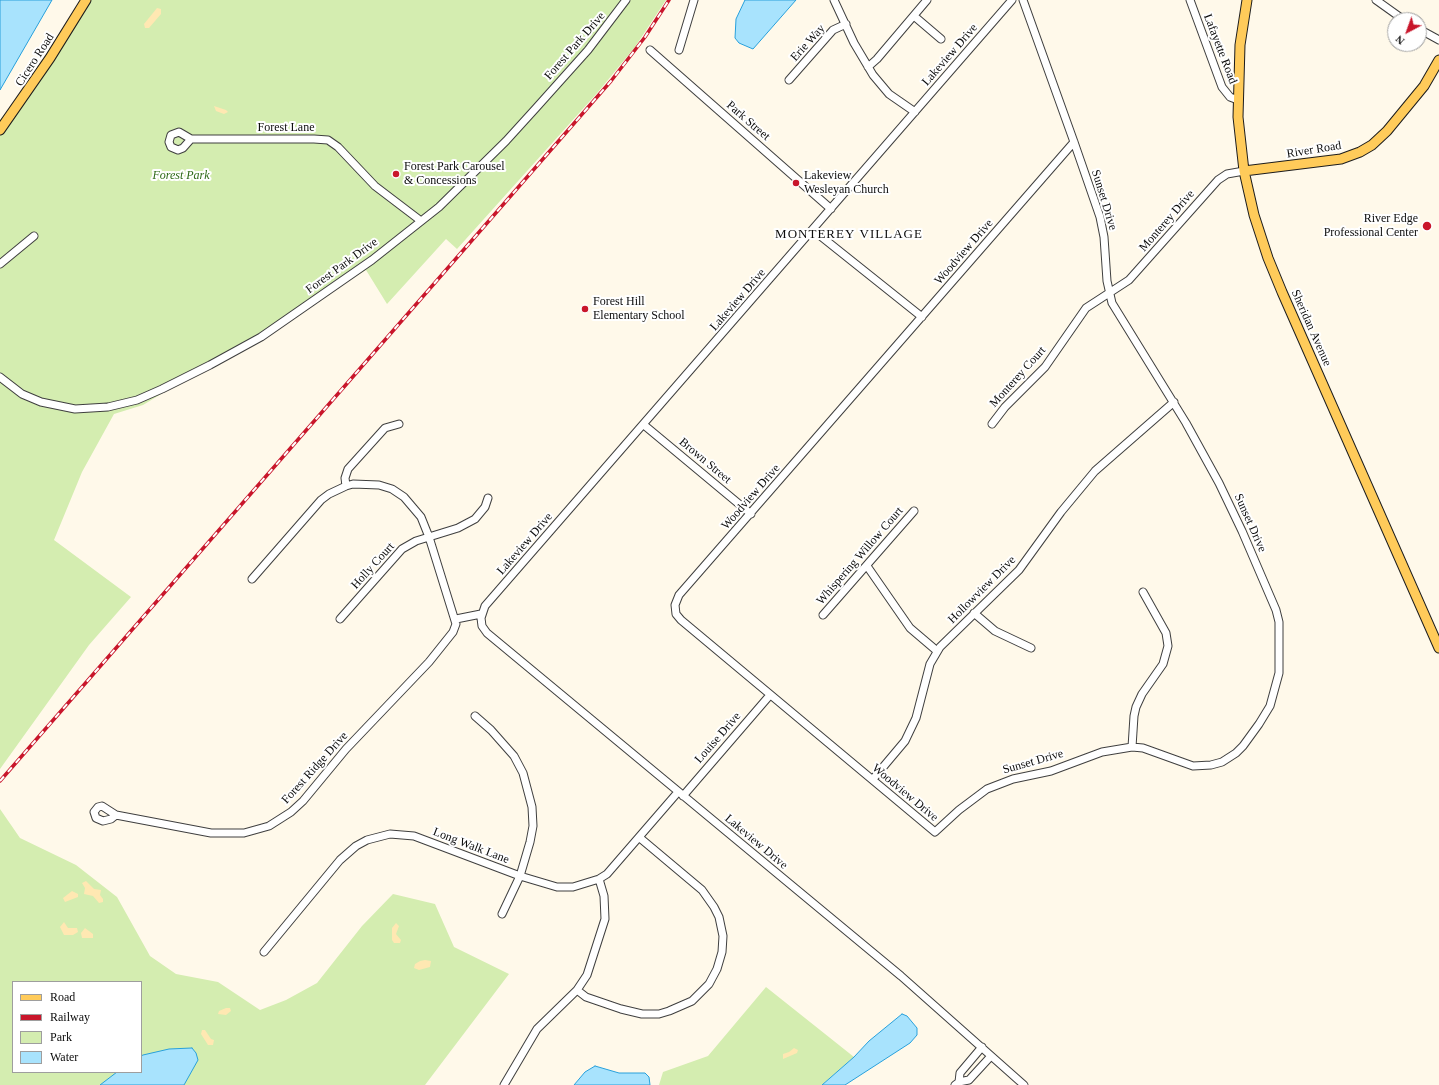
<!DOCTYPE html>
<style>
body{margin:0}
#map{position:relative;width:1439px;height:1085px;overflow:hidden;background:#fff9ea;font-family:"Times New Roman",serif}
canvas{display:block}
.legend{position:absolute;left:12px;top:981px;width:130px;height:92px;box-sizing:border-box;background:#fff;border:1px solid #9e9e9e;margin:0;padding:5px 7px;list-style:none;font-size:12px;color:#0c0c0c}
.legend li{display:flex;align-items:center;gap:8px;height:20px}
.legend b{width:20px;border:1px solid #9e9e9e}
.north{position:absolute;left:1387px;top:12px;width:40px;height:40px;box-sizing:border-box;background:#fff;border:1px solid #9e9e9e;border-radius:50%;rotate:221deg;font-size:11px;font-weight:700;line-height:16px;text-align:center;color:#0c0c0c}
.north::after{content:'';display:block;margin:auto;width:14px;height:18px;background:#c9162b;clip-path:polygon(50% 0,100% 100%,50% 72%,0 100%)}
</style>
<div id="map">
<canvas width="1439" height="1085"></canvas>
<ul class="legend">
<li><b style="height:5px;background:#ffcb5a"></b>Road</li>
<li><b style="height:5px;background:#c9162b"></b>Railway</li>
<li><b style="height:11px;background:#d4edb0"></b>Park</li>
<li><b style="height:11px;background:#a8e3fd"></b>Water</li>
</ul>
<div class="north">N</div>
</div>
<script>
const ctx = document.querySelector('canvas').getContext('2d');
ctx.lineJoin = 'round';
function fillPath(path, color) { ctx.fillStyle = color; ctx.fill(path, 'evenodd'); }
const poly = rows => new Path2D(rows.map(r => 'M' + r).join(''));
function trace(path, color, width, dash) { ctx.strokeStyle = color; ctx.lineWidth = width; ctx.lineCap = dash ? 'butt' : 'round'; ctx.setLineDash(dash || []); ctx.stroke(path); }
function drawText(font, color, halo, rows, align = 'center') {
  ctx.font = font + ' "Times New Roman",serif'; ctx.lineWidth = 4; ctx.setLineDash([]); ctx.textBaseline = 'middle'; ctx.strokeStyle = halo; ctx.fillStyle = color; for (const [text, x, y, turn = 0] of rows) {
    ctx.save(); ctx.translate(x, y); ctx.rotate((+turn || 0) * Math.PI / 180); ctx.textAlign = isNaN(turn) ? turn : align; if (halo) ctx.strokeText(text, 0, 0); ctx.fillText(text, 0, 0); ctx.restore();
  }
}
const green = poly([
 [83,0,666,0,635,47,598,92,457,249,446,239,387,304,366,270,143,405,114,414,82,472,54,540,131,597,89,645,0,769,0,120,50,58],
 [0,809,20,838,76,865,117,897,150,956,176,974,218,982,260,1010,286,1000,317,983,362,926,393,894,435,904,454,947,509,974,425,1085,0,1085],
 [13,982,141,982,141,1072,13,1072],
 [766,987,854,1057,822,1085,659,1085,663,1072,708,1056]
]);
const sand = poly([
 [157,8,161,9,161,14,149,28,145,28,144,24],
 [214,106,226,110,228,112,224,114,216,111],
 [86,881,94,889,101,890,100,895,103,899,103,902,99,903,93,896,84,894,85,888,82,883],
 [72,891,78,894,78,897,65,902,63,898],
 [64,922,68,928,77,928,78,932,73,935,64,935,60,927],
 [396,923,399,926,396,934,401,940,400,943,394,943,392,940,392,928],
 [85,928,93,934,93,938,82,938,81,933],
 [425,960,431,961,430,967,419,970,414,968,415,964,420,961],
 [226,1008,230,1008,231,1011,226,1015,218,1014,219,1011],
 [202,1030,205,1030,211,1039,214,1040,213,1045,208,1045,201,1034],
 [794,1048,798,1050,797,1053,783,1059,783,1054,789,1052]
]);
const water = poly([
 [0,0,52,0,0,90,0,0],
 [745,0,796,0,753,49,739,43,735,38,736,19,745,0],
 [902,1014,907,1016,917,1028,917,1035,910,1043,845,1085,822,1085,854,1057,869,1041,902,1014],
 [192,1048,196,1053,198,1060,184,1085,100,1085,117,1072,141,1072,141,1056,143,1055,169,1049,192,1048],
 [595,1066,619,1073,645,1073,649,1077,650,1085,574,1085,585,1072,595,1066]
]);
const minor = poly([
 [834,0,854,43,873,75,889,94,915,112],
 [1012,0,485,606,481,618,482,626,487,633,901,976,1024,1085],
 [1023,0,1074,142,1100,217,1104,237,1107,281,1112,303,1186,423,1219,483,1242,531,1276,610,1279,622,1279,673,1270,706,1259,724,1243,746,1236,753,1222,762,1211,765,1193,766,1143,748,1132,747,1102,752,1051,771,1013,779,987,789,959,810,935,832,681,620,676,614,675,605,679,595,1074,142],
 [1190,0,1222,87,1230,97,1238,100],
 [1376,0,1404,20],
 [914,16,941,39],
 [1419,29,1439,40],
 [650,50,831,209],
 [679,50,694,0],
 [868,67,877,59,927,0],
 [789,80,833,30,846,24],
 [191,139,183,148,178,150,171,147,169,142,171,135,179,132,191,139,314,139,328,140,338,147,375,186,421,221],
 [813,230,922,317],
 [0,264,34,236],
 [0,377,22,394,41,402,75,409,108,407,137,400,162,389,210,365,261,337,372,260,439,207,506,141,536,108,588,50,626,0],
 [992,424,1005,407,1045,367,1086,308,1129,280,1218,180,1227,174,1244,171],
 [644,425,751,514],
 [346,486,345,478,348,469,385,428,399,424],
 [867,566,910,628,937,651],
 [974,613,995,631,1031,648],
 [823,615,914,511],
 [340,619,402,549,416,541,458,528,475,519,485,507,488,498],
 [456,619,481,614],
 [475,716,491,730,514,756,523,773,532,807,533,826,530,842,520,876,502,914],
 [1132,747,1134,716,1136,707,1142,694,1163,664,1168,646,1166,633,1143,592],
 [873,779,905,741,916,718,930,664,940,647,1019,570,1061,512,1095,471,1174,402],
 [683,796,770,695],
 [116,815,111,819,103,821,96,818,94,812,98,807,102,806,116,815,211,833,244,833,269,826,291,812,303,801,346,749,429,662,453,632,456,624,429,537,421,517,404,497,392,489,379,485,353,484,346,486,329,494,321,500,252,579],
 [264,952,340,860,356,846,367,840,390,834,414,836,520,876,557,887,573,887,599,879,607,874,678,792],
 [577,990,586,997,621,1009,642,1014,659,1014,669,1011,692,1001,709,984,717,969,722,952,723,936,719,917,714,907,702,890,640,838],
 [959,1082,960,1073,982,1047],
 [504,1085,537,1029,577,990,587,975,605,919,604,896,599,879],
 [955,1085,959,1082,969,1080,991,1056]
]);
const major = poly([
 [1247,0,1240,45,1238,117,1244,171,1254,215,1268,258,1282,292,1439,648],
 [0,130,50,58,86,0],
 [1244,171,1341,159,1360,152,1372,145,1387,131,1424,86,1439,60]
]);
const rail = poly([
 [0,781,611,81,645,37,669,0]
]);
const markers = [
 [396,174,4,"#c9162b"],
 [796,183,4,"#c9162b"],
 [1427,226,5,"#c9162b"],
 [585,309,4,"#c9162b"]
];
const streetNames = [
 ["Erie Way",808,43,-48],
 ["Forest Park Drive",575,46,-49],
 ["Lafayette Road",1220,49,69],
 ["Lakeview Drive",950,55,-49],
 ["Cicero Road",35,60,-57],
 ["Park Street",748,121,41],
 ["Forest Lane",286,128],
 ["River Road",1314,150,-9],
 ["Sunset Drive",1104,200,73],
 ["Monterey Drive",1167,221,-49],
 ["Woodview Drive",964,252,-49],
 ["Forest Park Drive",342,266,-36],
 ["Lakeview Drive",738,300,-49],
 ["Sheridan Avenue",1311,328,66],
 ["Monterey Court",1018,377,-48],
 ["Brown Street",705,461,40],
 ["Woodview Drive",751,497,-49],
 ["Sunset Drive",1250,523,66],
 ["Lakeview Drive",525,544,-49],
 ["Whispering Willow Court",860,556,-49],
 ["Holly Court",373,566,-48],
 ["Hollowview Drive",982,590,-45],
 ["Louise Drive",718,738,-49],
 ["Sunset Drive",1033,762,-16],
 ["Forest Ridge Drive",315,768,-48],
 ["Woodview Drive",905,793,40],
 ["Lakeview Drive",756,842,40],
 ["Long Walk Lane",471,846,21]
];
const poiNames = [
 ["Forest Park Carousel",404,167],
 ["& Concessions",404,181],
 ["Lakeview",804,176],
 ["Wesleyan Church",804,190],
 ["River Edge",1418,219,"right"],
 ["Professional Center",1418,233,"right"],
 ["Forest Hill",593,302],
 ["Elementary School",593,316]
];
const parkNames = [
 ["Forest Park",181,176]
];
const neighbourhoodNames = [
 ["MONTEREY VILLAGE",849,235]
];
fillPath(green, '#d4edb0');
fillPath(sand, '#ffe8b2');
fillPath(water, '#a8e3fd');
trace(water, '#28a0db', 1);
trace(minor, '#3f3f3f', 9);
trace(major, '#1d1d1d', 11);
trace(minor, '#fff', 7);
trace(major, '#ffcb5a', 9);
trace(rail, '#c9162b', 3.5);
trace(rail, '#fff', 2, [6]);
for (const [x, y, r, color] of markers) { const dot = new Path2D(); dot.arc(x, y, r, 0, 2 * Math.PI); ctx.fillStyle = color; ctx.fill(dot); trace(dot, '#fff', 1.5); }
drawText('12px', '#0c0c0c', '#fff', streetNames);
drawText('12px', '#0c0c0c', '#fff', poiNames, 'left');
drawText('italic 12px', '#2d6916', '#fff', parkNames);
ctx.letterSpacing = '1px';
drawText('13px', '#0c0c0c', '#fff', neighbourhoodNames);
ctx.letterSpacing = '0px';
</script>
